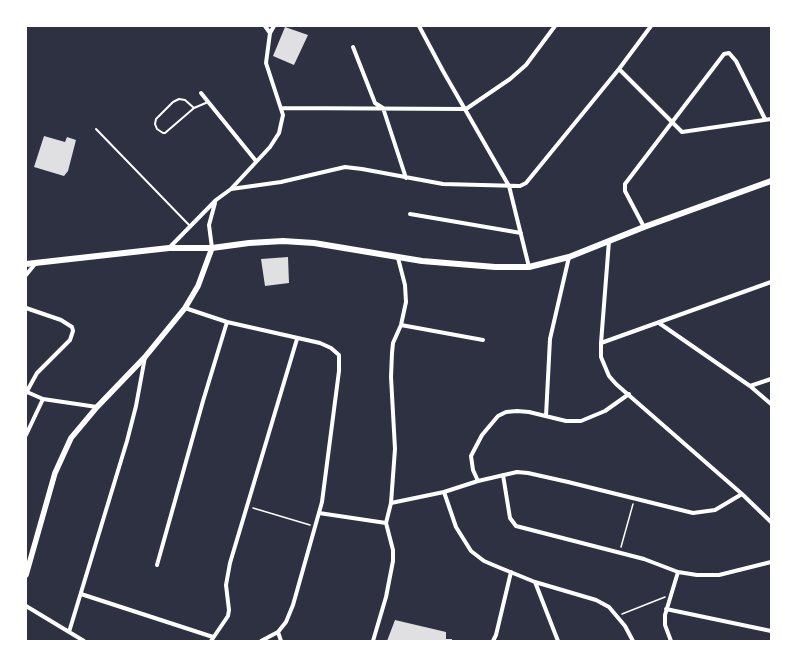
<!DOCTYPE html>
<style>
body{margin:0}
#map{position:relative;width:797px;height:667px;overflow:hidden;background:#2d3142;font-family:"PT Sans",sans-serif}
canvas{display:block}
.frame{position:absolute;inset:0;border:27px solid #fff;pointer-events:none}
</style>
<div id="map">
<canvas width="797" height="667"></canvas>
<div class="frame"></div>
</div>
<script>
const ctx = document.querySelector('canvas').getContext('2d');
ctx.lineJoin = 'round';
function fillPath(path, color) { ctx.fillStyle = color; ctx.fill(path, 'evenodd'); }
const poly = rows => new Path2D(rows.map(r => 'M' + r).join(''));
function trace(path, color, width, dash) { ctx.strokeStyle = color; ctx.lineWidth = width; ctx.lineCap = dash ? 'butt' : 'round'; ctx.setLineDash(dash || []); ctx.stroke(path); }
const building = poly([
 [285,27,308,35,294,65,273,56],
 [44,136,65,142,67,137,76,140,68,171,64,176,34,167],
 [288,257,289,283,265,286,261,259],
 [395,620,446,632,446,639,452,639,452,641,387,641]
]);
const path = poly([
 [253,508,310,525],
 [621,547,633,504],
 [622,614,665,597]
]);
const service = poly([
 [194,108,185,100,179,99,173,102,156,119,155,124,157,129,163,133,165,133,194,108,208,102],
 [96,129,190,226]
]);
const minor = poly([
 [419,26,443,71,509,186,529,267],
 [270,33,274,26],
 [353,47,375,103,383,108,406,178],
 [619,69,682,132,771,119],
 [201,93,256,161],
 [281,108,466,109,510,79,526,65,555,26],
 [231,189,281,182,345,167,362,169,443,184,520,186,526,183,619,69,651,26],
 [410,214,521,233],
 [644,227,625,191,625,184,724,54,729,53,736,61,765,119],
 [609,241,601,343,601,357,609,376,616,384,742,494,771,522],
 [169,248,216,200,231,189,270,147,279,133,283,115,266,63,270,33,265,26],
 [212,248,209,225,215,203],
 [26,275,35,264],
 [26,308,61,320,72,327,73,331,70,340,37,373,26,393],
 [185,308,227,322,320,343,331,348,339,355,339,371,322,502,293,605,286,622,278,632],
 [659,323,750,386,771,404],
 [401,325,483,340],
 [601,343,771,282],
 [750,386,771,379],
 [27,392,43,399,97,407],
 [546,416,550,339,569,257],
 [26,435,43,399],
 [503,475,510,518,516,526,644,559,678,572],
 [478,481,473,470,471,456,482,435,498,416,506,412,517,411,529,412,566,421,581,421,605,411,629,394],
 [444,492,456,527,471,551,484,561,498,567,535,582,596,600,609,607,625,626,633,641],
 [391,503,444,492,478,481,517,472,528,473,568,482,693,513,715,510,742,494],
 [319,513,386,523],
 [157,565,203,401,227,322],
 [535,582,558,641],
 [81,594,213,637],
 [26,606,84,641],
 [666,609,771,631],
 [69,632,127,441,136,406,145,357],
 [211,641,228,616,229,610,226,585,230,563,297,339],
 [261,641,278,632,281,641],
 [373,641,386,597,393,561,393,550,386,523,391,503,395,449,391,377,392,353,393,343,401,325,406,302,405,285,398,258],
 [493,641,496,635,511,572],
 [671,641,665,625,665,615,678,572,697,575,719,575,771,562]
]);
const tertiary = poly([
 [26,575,55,473,71,438,97,407,145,357,185,308,198,286,212,248]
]);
const secondary = poly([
 [26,264,169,248,212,248,249,243,283,241,314,243,422,261,495,267,529,267,569,257,644,227,771,181]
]);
fillPath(building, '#e0e0e3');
trace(path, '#fff', 1.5);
trace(service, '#fff', 2);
trace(minor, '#fff', 4);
trace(tertiary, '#fff', 5.5);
trace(secondary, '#fff', 6);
</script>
